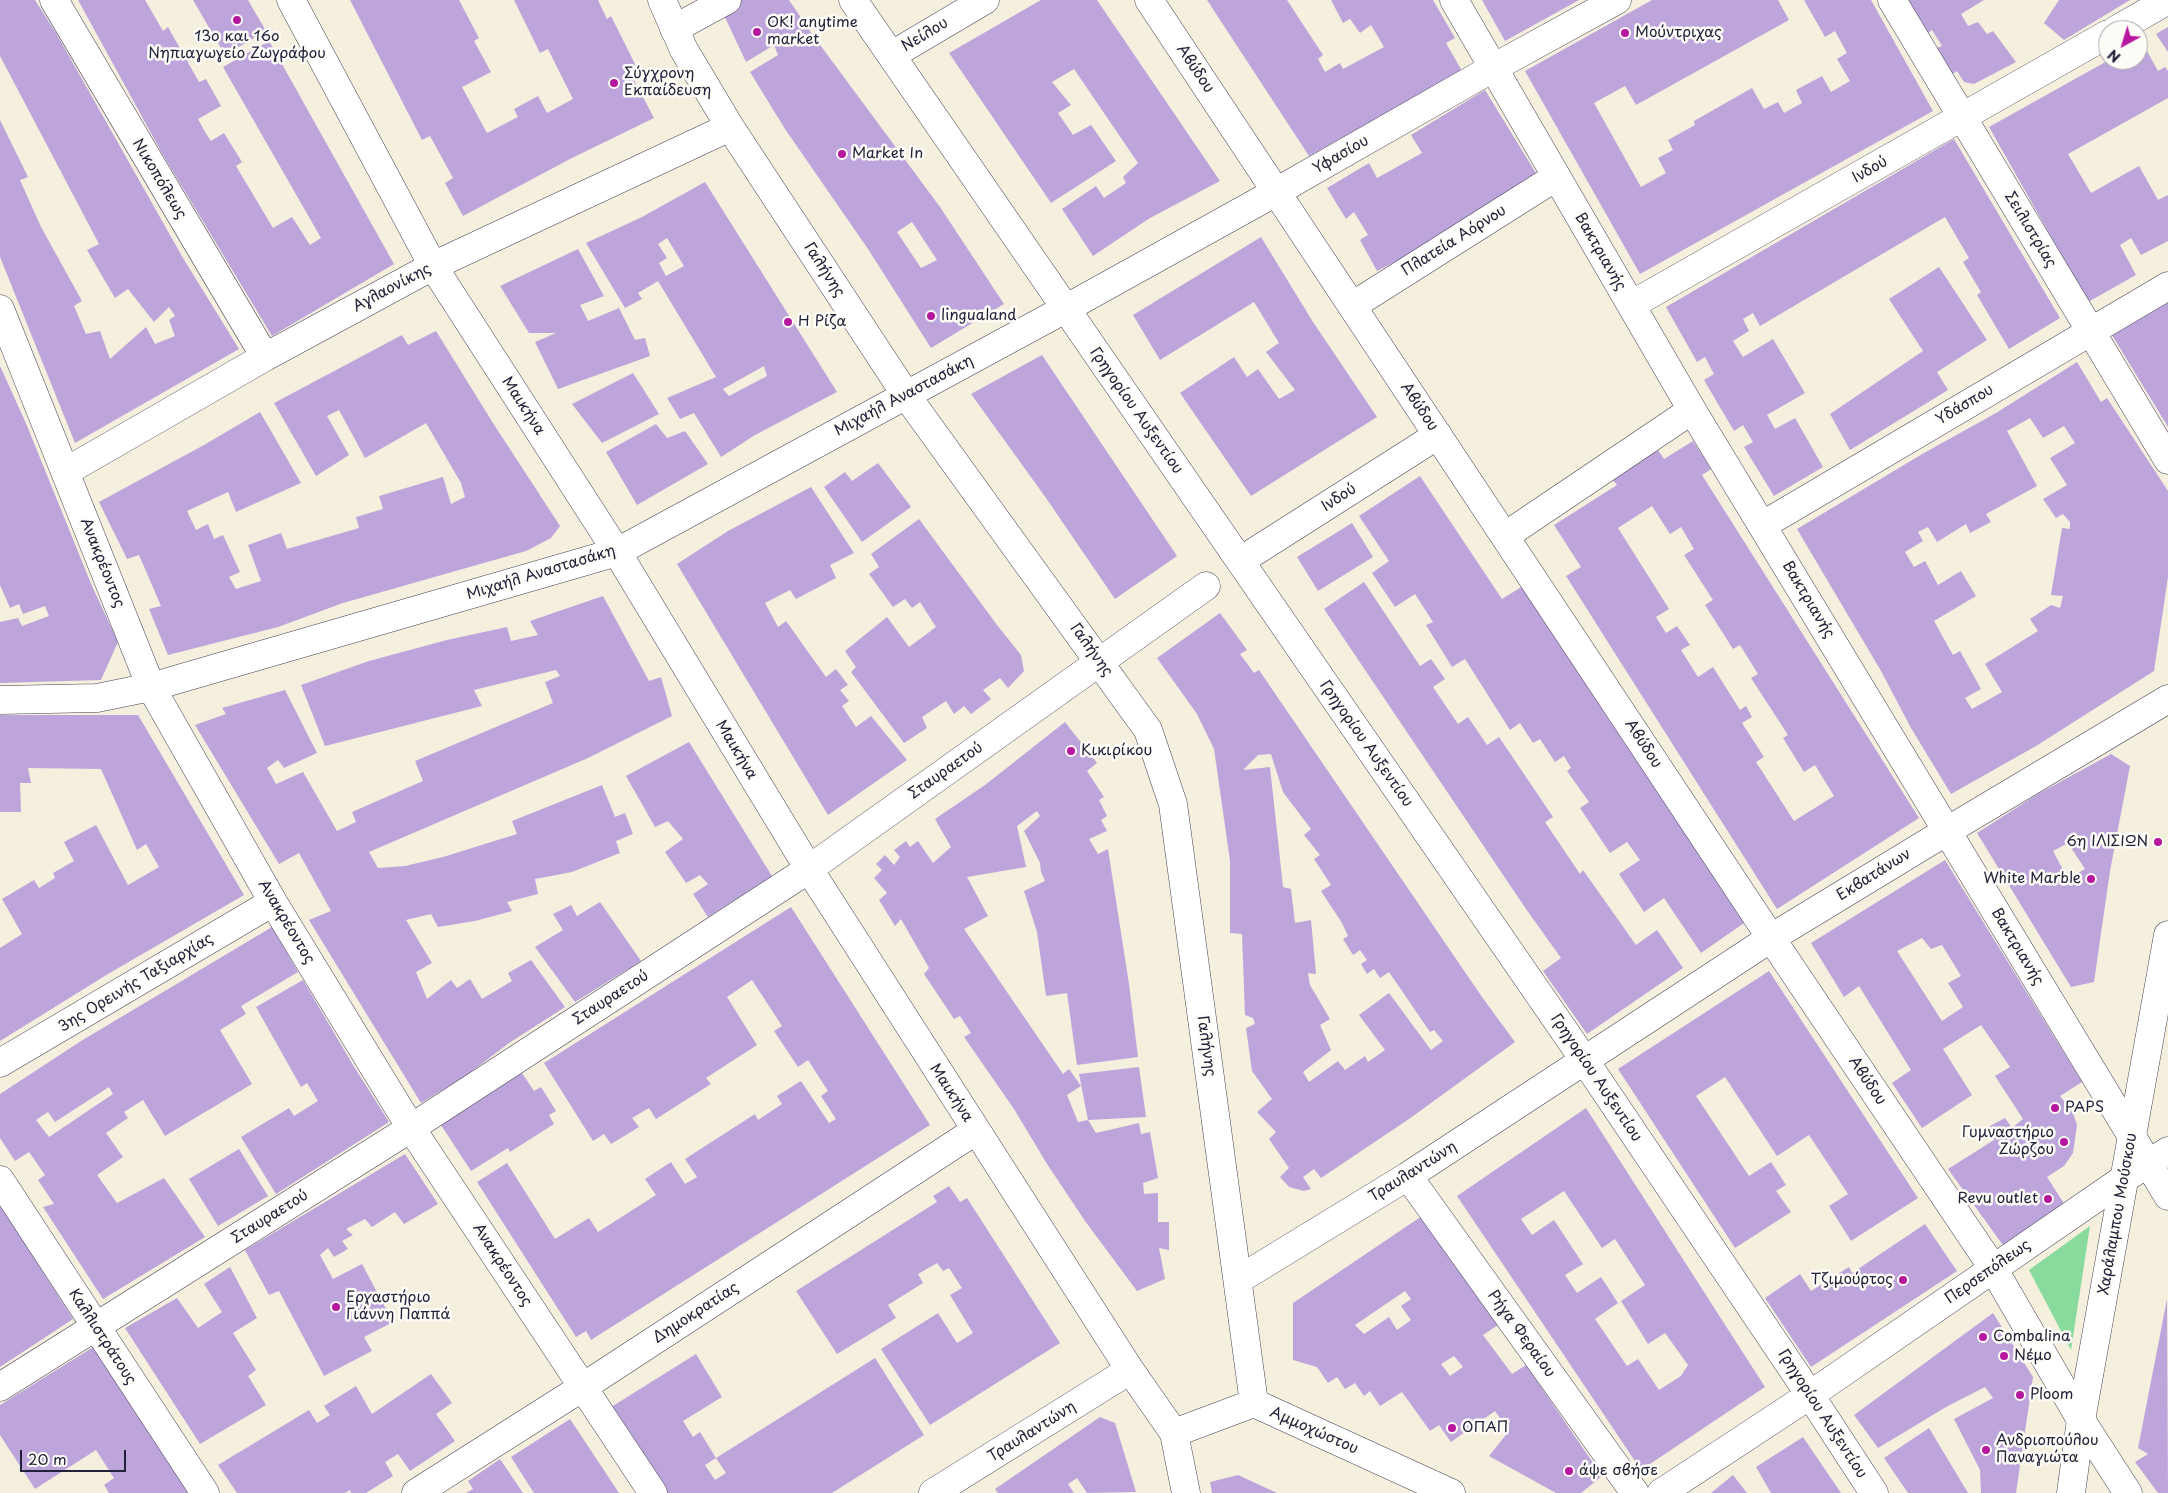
<!DOCTYPE html>
<meta charset="utf-8">
<style>
body{margin:0}
#map{position:relative;width:2168px;height:1493px;overflow:hidden;background:#f5efde;font-family:"Playpen Sans",sans-serif}
canvas{display:block}
.north{position:absolute;left:2098px;top:20px;width:50px;height:50px;box-sizing:border-box;background:#fdfcf7;border:1px solid #a5a5ac;border-radius:50%;rotate:219deg;font-size:14px;font-weight:700;line-height:20px;text-align:center;color:#22223b}
.north::after{content:'';display:block;margin:auto;width:18px;height:22px;background:#b5179e;clip-path:polygon(50% 0,100% 100%,50% 72%,0 100%)}
.scale{position:absolute;left:20px;top:1450px;width:106px;height:22px;box-sizing:border-box;border:2px solid #22223b;border-top:0;padding-left:6px;font-size:15px;line-height:18px;white-space:nowrap;color:#22223b;-webkit-text-stroke:4px #fdfcf7;paint-order:stroke}
</style>
<div id="map">
<canvas width="2168" height="1493"></canvas>
<div class="north">N</div>
<div class="scale">20 m</div>
</div>
<script>
const ctx = document.querySelector('canvas').getContext('2d');
ctx.lineJoin = 'round';
function fillPath(path, color) { ctx.fillStyle = color; ctx.fill(path, 'evenodd'); }
const poly = rows => new Path2D(rows.map(r => 'M' + r).join(''));
function trace(path, color, width, dash) { ctx.strokeStyle = color; ctx.lineWidth = width; ctx.lineCap = dash ? 'butt' : 'round'; ctx.setLineDash(dash || []); ctx.stroke(path); }
function drawText(font, color, halo, rows, align = 'center') {
  ctx.font = font + ' "Playpen Sans",sans-serif'; ctx.lineWidth = 5; ctx.setLineDash([]); ctx.textBaseline = 'middle'; ctx.strokeStyle = halo; ctx.fillStyle = color; for (const [text, x, y, turn = 0] of rows) {
    ctx.save(); ctx.translate(x, y); ctx.rotate((+turn || 0) * Math.PI / 180); ctx.textAlign = isNaN(turn) ? turn : align; if (halo) ctx.strokeText(text, 0, 0); ctx.fillText(text, 0, 0); ctx.restore();
  }
}
const green = poly([
 [2090,1226,2071,1350,2029,1270]
]);
const building = poly([
 [0,0,35,0,56,33,183,258,239,349,75,443,0,257,0,120,28,177,20,180,41,227,82,301,74,306,86,334,100,331,110,359,146,327,155,344,175,336,169,320,175,316,169,307,154,322,128,289,115,298,87,250,99,244,0,56],
 [78,0,145,0,163,31,168,27,199,82,206,79,221,106,198,119,205,132,211,141,224,133,242,162,236,166,273,228,292,217,310,245,321,238,223,67,269,41,394,264,272,336,163,155],
 [193,0,248,0,266,31,225,55],
 [350,0,459,0,479,38,474,41,491,72,462,87,487,133,518,117,514,109,538,96,547,113,573,99,548,49,540,53,514,0,598,0,607,19,611,16,640,74,633,78,654,118,570,159,463,216,445,183,453,178,430,136,422,140],
 [741,0,789,0,812,34,940,207,1004,304,931,348,868,249,785,129,750,72,778,55,774,45,746,62,722,11],
 [912,222,937,260,921,268,897,232],
 [1041,0,1097,0,1220,181,1150,218,1093,256,1062,209,1096,186,1104,198,1126,183,1123,177,1138,163,1074,69,1052,82,1071,105,1058,113,1073,135,1091,125,1116,161,1051,203,949,53],
 [1207,0,1287,0,1323,55,1318,59,1325,72,1340,63,1343,69,1384,47,1371,25,1360,33,1350,19,1343,23,1331,0,1433,0,1455,38,1446,43,1462,71,1309,156],
 [1482,0,1579,0,1505,41],
 [1652,0,1778,0,1789,20,1636,105,1625,86,1594,103,1641,187,1666,173,1658,158,1673,150,1668,140,1695,125,1694,121,1752,88,1764,109,1778,102,1784,113,1802,103,1796,90,1822,76,1831,92,1850,81,1837,59,1847,53,1835,31,1825,37,1804,0,1871,0,1933,111,1640,274,1525,71],
 [1907,0,1984,0,1961,14,1968,26,1978,22,1987,34,1993,31,2016,62,1974,84,1964,82,1957,71,1951,75,1934,49,1942,46,1932,30,1927,34],
 [2059,0,2130,0,2064,40,2044,23],
 [2168,27,2168,52,2156,34],
 [2142,42,2158,71,2165,67,2168,71,2168,98,2068,154,2091,193,2139,166,2158,200,2168,195,2168,241,2141,255,2131,238,2120,245,2136,275,2088,302,1989,127,2109,60,2138,60,2138,44],
 [1485,90,1539,178,1420,249,1377,271,1360,240,1368,235,1354,212,1346,219,1327,188,1369,163,1377,178,1422,153,1411,135],
 [1954,139,2060,318,2009,349,1977,295,1981,292,1963,262,1969,258,1945,217,1760,326,1753,313,1743,319,1749,331,1733,341,1743,357,1773,339,1805,393,1767,415,1775,429,1795,418,1823,467,1774,496,1744,447,1753,442,1743,425,1734,431,1704,380,1714,374,1705,357,1697,362,1666,307],
 [705,182,837,392,755,435,721,457,694,413,680,419,667,398,716,377,658,281,638,293,642,299,625,308,586,243,642,217],
 [667,238,684,266,666,276,659,263,667,258,658,244],
 [764,366,767,376,729,396,723,389],
 [1261,237,1313,322,1377,417,1251,496,1180,393,1234,357,1247,377,1258,369,1279,399,1295,390,1266,352,1279,343,1254,302,1160,360,1133,315],
 [578,249,604,296,580,305,588,321,619,308,635,340,645,338,650,356,558,389,535,342,556,333,529,333,500,286],
 [1939,267,1987,340,1937,372,1948,390,1850,450,1830,414,1923,351,1889,299],
 [2168,302,2168,427,2112,335],
 [436,331,493,423,560,526,551,538,526,551,343,603,278,627,168,655,149,609,161,606,139,555,127,559,99,502,204,445,260,412,301,483,236,512,228,492,187,511,196,530,208,524,214,539,223,535,240,572,229,577,236,589,261,581,248,545,281,533,287,549,359,528,356,517,383,509,379,496,443,477,451,504,465,497,461,483,426,423,365,458,339,410,327,416,349,455,316,476,274,403,402,335,408,345],
 [1042,355,1177,556,1115,599,1046,498,971,394],
 [2077,362,2101,402,2107,398,2168,491,2168,577,2154,671,2036,746,1951,794,1911,728,1881,671,1797,529,1924,453,1996,413],
 [2030,418,2043,438,2064,426,2075,443,2050,458,2067,485,2043,499,2056,518,2063,514,2070,522,2070,529,2062,528,2051,595,2063,596,2060,608,2051,605,2030,619,2038,631,1985,664,2002,692,1972,709,1965,698,1981,689,1960,651,1953,655,1934,621,1976,596,1961,571,1938,585,1925,561,1914,567,1905,552,1923,541,1918,532,1928,527,1937,542,1966,524,1970,533,1991,522,1986,514,2037,486,2007,431],
 [0,366,25,421,92,586,118,642,101,680,0,683,0,622,18,618,22,626,49,616,45,606,23,614,19,604,10,608,0,585],
 [633,373,659,414,602,443,572,404],
 [656,424,667,438,685,431,708,464,637,505,606,452],
 [1693,441,1711,469,1702,475,1919,818,1777,909,1566,576,1581,567,1554,525,1617,485,1612,479,1658,450,1664,459],
 [1652,506,1670,534,1681,527,1694,549,1684,555,1713,600,1705,605,1733,649,1740,645,1758,674,1751,678,1788,735,1783,738,1804,772,1815,765,1834,796,1794,821,1756,762,1764,757,1742,723,1752,717,1746,706,1740,710,1713,667,1698,677,1681,650,1690,645,1677,626,1666,633,1656,617,1669,609,1618,528],
 [878,463,911,507,862,542,824,487,845,472,852,481],
 [1420,476,1502,599,1523,586,1612,724,1747,921,1701,953,1664,898,1644,912,1619,874,1640,860,1627,842,1610,853,1580,808,1589,802,1567,771,1571,768,1564,756,1555,762,1540,739,1533,743,1520,723,1510,730,1465,659,1452,667,1426,625,1433,622,1415,594,1395,607,1372,573,1389,561,1359,516],
 [811,487,854,553,830,565,836,578,796,599,790,590,765,603,778,627,786,621,826,677,836,669,848,685,840,690,849,701,842,706,856,727,871,716,907,760,828,815,677,564,728,531],
 [919,519,997,625,1021,655,1024,671,1008,688,1000,678,983,690,991,699,971,714,964,706,954,714,946,701,922,717,927,728,904,743,851,672,856,667,845,651,887,617,909,647,936,627,920,602,912,608,905,599,893,607,869,574,879,567,871,554],
 [1352,523,1373,557,1318,591,1297,557],
 [1364,582,1420,666,1431,659,1445,679,1433,687,1458,724,1468,717,1487,745,1499,737,1553,817,1545,822,1580,874,1583,870,1636,945,1657,930,1683,968,1587,1034,1543,971,1561,958,1526,909,1324,609],
 [603,596,649,681,661,677,672,716,588,758,369,852,378,868,405,866,443,857,517,834,512,821,602,785,615,817,625,813,633,834,616,841,620,853,572,872,535,879,538,894,507,902,512,911,475,921,438,927,431,914,406,920,432,963,416,972,427,999,451,980,457,988,470,979,482,999,512,981,508,973,531,960,565,1007,509,1043,467,1075,421,1103,309,920,331,911,299,853,279,864,195,725,226,714,222,708,285,690,317,753,284,768,278,760,267,768,276,784,303,772,337,831,356,822,352,812,423,781,415,761,553,703,545,682,560,676,556,670,474,690,482,706,325,746,301,685,369,661,447,640,507,627,511,641,538,635,530,621],
 [1220,613,1247,650,1240,654,1254,673,1259,670,1482,997,1515,1042,1409,1119,1321,1178,1314,1169,1303,1177,1311,1189,1304,1191,1289,1187,1280,1177,1289,1168,1269,1139,1276,1132,1257,1112,1272,1099,1252,1071,1246,1028,1255,1024,1253,1018,1245,1015,1242,934,1230,933,1230,861,1214,749,1197,714,1157,658],
 [1271,754,1283,792,1311,829,1304,835,1320,855,1314,859,1331,885,1321,891,1342,923,1348,936,1343,939,1353,955,1360,950,1367,960,1361,964,1367,974,1374,969,1380,978,1389,972,1430,1032,1434,1030,1443,1041,1431,1050,1389,993,1359,1015,1385,1050,1368,1062,1365,1056,1345,1070,1338,1061,1309,1082,1303,1072,1331,1050,1320,1025,1330,1019,1310,985,1308,973,1316,974,1311,920,1295,923,1291,889,1283,887,1270,767,1243,770,1258,755],
 [0,715,138,715,244,895,108,974,0,1041,0,948,22,934,2,899,34,880,39,888,55,878,53,873,74,861,64,842,96,825,128,885,159,867,146,844,137,850,101,769,28,768,31,783,20,783,21,812,0,812],
 [1065,722,1097,763,1087,771,1104,797,1099,800,1107,816,1101,820,1107,831,1089,839,1098,854,1108,849,1129,984,1138,1057,1077,1065,1067,993,1046,996,1037,932,1024,891,1045,881,1041,872,1040,863,1024,831,1040,816,1037,811,1017,826,1026,867,967,877,988,916,964,929,1063,1074,1069,1069,1081,1086,1067,1095,1078,1122,1088,1120,1096,1133,1139,1123,1141,1134,1150,1132,1158,1178,1143,1183,1144,1194,1158,1193,1158,1222,1169,1222,1169,1250,1159,1248,1165,1279,1137,1291,1085,1221,1047,1164,1014,1109,964,1037,971,1033,960,1016,954,1019,924,974,929,968,901,919,895,926,879,900,887,893,874,878,882,870,876,864,885,855,894,865,900,857,894,850,906,841,910,847,918,841,933,863,951,847,935,819,985,785],
 [689,742,772,876,708,917,693,894,708,884,700,875,686,883,665,852,683,839,668,821,655,827,626,776],
 [2111,754,2130,766,2110,871,2094,982,2071,987,1977,833,2038,794],
 [2068,843,2085,869,2068,879,2053,851],
 [1945,860,2082,1082,2060,1096,2073,1113,2077,1125,2073,1153,2064,1166,2047,1177,2067,1208,2005,1248,1948,1169,1994,1140,1990,1126,2005,1118,2012,1128,2023,1119,1995,1076,2010,1067,1981,1025,1943,1049,1972,1095,1922,1128,1892,1083,1911,1070,1859,986,1844,997,1811,943],
 [1922,938,1931,949,1942,945,1961,976,1948,983,1963,1007,1942,1021,1897,951],
 [600,902,641,961,575,1002,535,947,563,930,553,914,571,905,577,916],
 [791,907,930,1125,591,1340,586,1331,576,1337,477,1182,507,1163,555,1239,589,1218,598,1232,656,1195,645,1179,671,1162,685,1184,697,1177,685,1159,755,1114,758,1120,782,1104,777,1096,801,1081,829,1123,836,1119,821,1096,828,1091,808,1060,798,1067,774,1031,782,1026,752,980,727,997,757,1045,706,1078,711,1084,656,1119,649,1108,632,1118,639,1127,611,1144,604,1134,593,1141,544,1063],
 [272,927,298,972,241,1006,246,1014,220,1030,252,1084,165,1136,143,1100,124,1112,128,1118,106,1133,123,1157,97,1175,117,1203,164,1178,205,1237,103,1299,43,1207,54,1204,38,1180,45,1175,29,1152,15,1161,0,1138,0,1094,81,1041],
 [109,1087,113,1094,49,1137,36,1120,48,1112,55,1122],
 [1769,971,1918,1198,1851,1241,1829,1206,1848,1194,1809,1135,1777,1156,1725,1077,1696,1096,1749,1176,1771,1162,1786,1185,1776,1191,1791,1212,1735,1248,1618,1069],
 [303,980,353,1065,389,1122,276,1194,241,1137,289,1108,294,1116,318,1101,307,1083,301,1087,256,1007],
 [1139,1067,1146,1117,1088,1120,1079,1074],
 [522,1073,534,1091,541,1087,556,1111,549,1115,554,1124,510,1152,508,1148,471,1171,441,1125],
 [1586,1108,1765,1387,1641,1470,1457,1196],
 [1564,1191,1602,1248,1615,1239,1645,1285,1621,1301,1648,1344,1665,1333,1688,1365,1681,1376,1659,1390,1638,1359,1627,1366,1595,1319,1618,1303,1601,1277,1577,1293,1565,1275,1583,1264,1554,1220,1532,1235,1521,1219],
 [239,1149,268,1196,218,1226,189,1179],
 [405,1154,438,1204,404,1224,395,1212,372,1227,365,1219,346,1229,353,1235,342,1241,348,1249,334,1257,328,1248,320,1255,333,1279,362,1264,393,1322,364,1337,372,1351,324,1376,279,1291,269,1295,245,1250],
 [949,1186,960,1202,967,1198,1060,1343,930,1425,881,1349,938,1313,957,1343,973,1333,950,1295,962,1288,949,1268,943,1271,937,1263,918,1274,923,1283,888,1305,896,1318,837,1354,796,1291,937,1202,933,1196],
 [0,1205,73,1319,0,1367],
 [1422,1216,1498,1325,1483,1335,1512,1374,1526,1365,1602,1476,1581,1493,1556,1493,1489,1456,1509,1431,1495,1411,1451,1442,1439,1425,1430,1431,1402,1392,1380,1406,1370,1391,1364,1396,1355,1383,1345,1389,1337,1377,1328,1383,1317,1367,1293,1360,1293,1303],
 [1405,1291,1411,1299,1401,1306,1411,1320,1397,1330,1389,1317,1364,1334,1355,1325],
 [1454,1356,1463,1367,1450,1376,1441,1364],
 [1925,1224,1957,1271,1811,1367,1765,1298,1800,1274,1811,1291,1849,1267,1852,1273],
 [230,1267,257,1318,233,1333,256,1370,248,1376,266,1405,200,1444,125,1328,177,1298,198,1328,222,1312,204,1284],
 [2167,1299,2168,1493,2158,1493,2135,1462,2148,1454,2138,1448],
 [1993,1313,2033,1377,2016,1493,1981,1493,1980,1470,1954,1419,1993,1398,1985,1387,1946,1407,1878,1448,1854,1415],
 [95,1346,192,1493,109,1493,104,1485,114,1478,96,1450,35,1489,0,1435,0,1405],
 [696,1354,722,1397,683,1421,693,1437,700,1432,716,1458,705,1465,715,1480,726,1473,716,1458,875,1358,924,1435,832,1493,661,1493,608,1409],
 [431,1374,452,1403,436,1414,455,1441,410,1471,398,1454,385,1462,393,1476,366,1493,351,1493,350,1490,345,1493,237,1493,218,1465,309,1410,317,1423,330,1415,324,1406,356,1386,372,1414],
 [1100,1417,1115,1423,1136,1492,1087,1493,1077,1478,1068,1484,1074,1493,998,1493,995,1489],
 [570,1419,619,1493,534,1493,511,1457],
 [1929,1428,1968,1493,1908,1493,1884,1458],
 [1803,1437,1841,1493,1771,1493,1756,1467],
 [500,1459,523,1493,466,1493,473,1489,468,1481],
 [1238,1475,1277,1493,1212,1493,1210,1482],
 [1733,1475,1747,1493,1711,1493]
]);
const pedestrian = poly([
 [674,29,727,0],
 [1352,306,1556,177],
 [1505,536,1692,410],
 [1993,1268,2081,1420,2128,1493]
]);
const minor = poly([
 [54,0,265,357],
 [291,0,433,266,617,552,809,869,1130,1370,1174,1433,1186,1493],
 [662,0,684,50,730,127,906,395,1148,730,1173,804,1254,1403],
 [853,0,1585,1061,1810,1395,1874,1493],
 [1149,0,1771,938,1993,1268],
 [1454,0,1692,410,2168,1196],
 [1892,0,2168,460],
 [2116,30,2168,0],
 [892,55,985,0],
 [1631,305,2108,34],
 [0,309,151,687,273,902,411,1128,653,1493],
 [65,472,265,357,433,266,730,127],
 [1763,525,2168,286],
 [1240,561,1438,435],
 [0,700,97,698,151,687,617,552,1065,309,1276,192,1493,68,1617,0],
 [0,1063,273,902],
 [1408,1176,1635,1493],
 [0,1180,205,1493],
 [1238,1280,1408,1176,1771,938,1947,831,2168,699],
 [0,1387,411,1128,809,869,1206,586],
 [1174,1433,1254,1403,1451,1493],
 [416,1493,583,1387,975,1131],
 [933,1493,1130,1370],
 [1661,1493,1810,1395,2125,1178,2168,1151]
]);
const tertiary = poly([
 [2071,1493,2081,1420,2168,935]
]);
const markers = [
 [237,20,5,"#b5179e"],
 [757,32,5,"#b5179e"],
 [1625,33,5,"#b5179e"],
 [614,83,5,"#b5179e"],
 [842,154,5,"#b5179e"],
 [931,316,5,"#b5179e"],
 [788,322,5,"#b5179e"],
 [1071,751,5,"#b5179e"],
 [2158,842,5,"#b5179e"],
 [2091,879,5,"#b5179e"],
 [2055,1108,5,"#b5179e"],
 [2064,1142,5,"#b5179e"],
 [2048,1199,5,"#b5179e"],
 [1903,1280,5,"#b5179e"],
 [336,1307,5,"#b5179e"],
 [1983,1337,5,"#b5179e"],
 [2004,1356,5,"#b5179e"],
 [2020,1395,5,"#b5179e"],
 [1452,1428,5,"#b5179e"],
 [1986,1450,5,"#b5179e"],
 [1569,1471,5,"#b5179e"]
];
const poiNames = [
 ["OK! anytime",767,23],
 ["market",767,40],
 ["Μούντριχας",1635,33],
 ["13ο και 16ο",237,37,"center"],
 ["Νηπιαγωγείο Ζωγράφου",237,54,"center"],
 ["Σύγχρονη",624,74],
 ["Εκπαίδευση",624,91],
 ["Market In",852,154],
 ["lingualand",941,316],
 ["Η Ρίζα",798,322],
 ["Κικιρίκου",1081,751],
 ["6η ΙΛΙΣΙΩΝ",2148,842,"right"],
 ["White Marble",2081,879,"right"],
 ["PAPS",2065,1108],
 ["Γυμναστήριο",2054,1133,"right"],
 ["Ζώρζου",2054,1150,"right"],
 ["Revu outlet",2038,1199,"right"],
 ["Τζιμούρτος",1893,1280,"right"],
 ["Εργαστήριο",346,1298],
 ["Γιάννη Παππά",346,1315],
 ["Combalina",1993,1337],
 ["Νέμο",2014,1356],
 ["Ploom",2030,1395],
 ["ΟΠΑΠ",1462,1428],
 ["Ανδριοπούλου",1996,1441],
 ["Παναγιώτα",1996,1458],
 ["άψε σβήσε",1579,1471]
];
const streetNames = [
 ["Νείλου",925,35,-31],
 ["Αβύδου",1195,69,56],
 ["Υφασίου",1341,155,-30],
 ["Ινδού",1870,170,-30],
 ["Νικοπόλεως",159,179,59],
 ["Σειλιστρίας",2030,230,59],
 ["Πλατεία Αόρνου",1454,241,-32],
 ["Βακτριανής",1600,252,60],
 ["Γαλήνης",824,270,57],
 ["Αγλαονίκης",392,288,-28],
 ["Μιχαήλ Αναστασάκη",904,396,-28],
 ["Υδάσπου",1965,405,-31],
 ["Μαικήνα",523,406,57],
 ["Αβύδου",1419,407,56],
 ["Γρηγορίου Αυξεντίου",1136,411,55],
 ["Ινδού",1339,498,-33],
 ["Ανακρέοντος",102,563,68],
 ["Μιχαήλ Αναστασάκη",541,573,-17],
 ["Βακτριανής",1808,600,59],
 ["Γαλήνης",1091,650,54],
 ["Γρηγορίου Αυξεντίου",1366,744,55],
 ["Αβύδου",1643,744,57],
 ["Μαικήνα",736,750,59],
 ["Σταυραετού",946,771,-35],
 ["Εκβατάνων",1874,875,-32],
 ["Ανακρέοντος",286,922,59],
 ["Βακτριανής",2017,947,59],
 ["3ης Ορεινής Ταξιαρχίας",136,983,-31],
 ["Σταυραετού",611,998,-33],
 ["Γαλήνης",1206,1046,82],
 ["Γρηγορίου Αυξεντίου",1596,1078,56],
 ["Αβύδου",1867,1081,56],
 ["Μαικήνα",951,1093,57],
 ["Τραυλαντώνη",1413,1172,-32],
 ["Χαράλαμπου Μούσκου",2118,1214,-80],
 ["Σταυραετού",270,1217,-32],
 ["Ανακρέοντος",502,1265,57],
 ["Περσεπόλεως",1988,1272,-35],
 ["Δημοκρατίας",696,1313,-33],
 ["Ρήγα Φεραίου",1521,1334,54],
 ["Καλλιστράτους",102,1337,57],
 ["Γρηγορίου Αυξεντίου",1822,1414,57],
 ["Αμμοχώστου",1314,1431,24],
 ["Τραυλαντώνη",1032,1432,-32]
];
fillPath(green, '#88db9c');
fillPath(building, '#bda5dc');
trace(pedestrian, '#424153', 29);
trace(minor, '#424153', 29);
trace(tertiary, '#424153', 29);
trace(pedestrian, '#fff', 28);
trace(minor, '#fff', 28);
trace(tertiary, '#fff', 28);
for (const [x, y, r, color] of markers) { const dot = new Path2D(); dot.arc(x, y, r, 0, 2 * Math.PI); ctx.fillStyle = color; ctx.fill(dot); trace(dot, '#fdfcf7', 2); }
drawText('15px', '#22223b', '#fdfcf7', poiNames, 'left');
drawText('15px', '#22223b', '#fdfcf7', streetNames);
</script>
